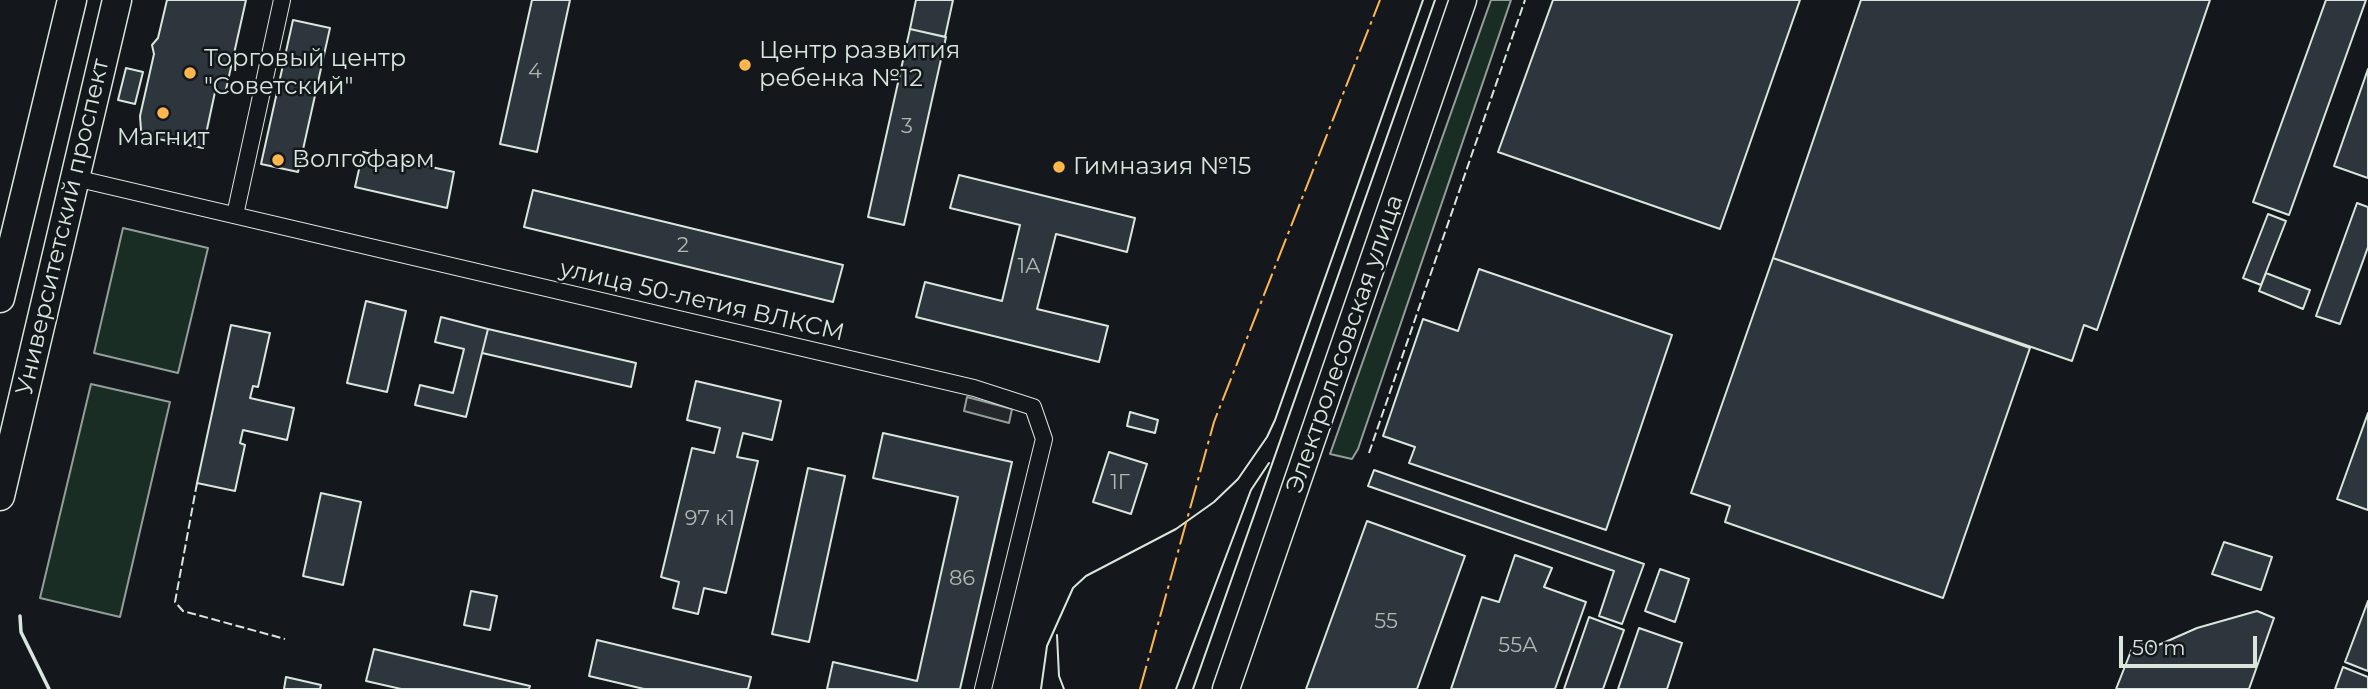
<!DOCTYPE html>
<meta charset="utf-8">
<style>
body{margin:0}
#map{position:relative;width:2368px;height:689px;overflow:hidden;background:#14181c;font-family:Montserrat,sans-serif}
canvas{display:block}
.scale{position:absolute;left:2119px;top:636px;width:138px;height:32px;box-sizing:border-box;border:4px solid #d8e6dc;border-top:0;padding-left:9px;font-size:21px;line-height:24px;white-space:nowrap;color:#d8e6dc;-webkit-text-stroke:5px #14181c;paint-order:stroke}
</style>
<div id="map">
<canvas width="2368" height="689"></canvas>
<div class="scale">50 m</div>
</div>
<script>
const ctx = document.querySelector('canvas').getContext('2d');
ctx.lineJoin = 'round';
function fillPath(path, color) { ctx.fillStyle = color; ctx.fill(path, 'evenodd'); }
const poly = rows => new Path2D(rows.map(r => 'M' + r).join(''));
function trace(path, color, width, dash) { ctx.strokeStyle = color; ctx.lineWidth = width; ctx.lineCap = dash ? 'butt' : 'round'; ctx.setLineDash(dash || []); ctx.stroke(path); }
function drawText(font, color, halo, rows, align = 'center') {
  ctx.font = font + ' Montserrat,sans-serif'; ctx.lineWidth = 5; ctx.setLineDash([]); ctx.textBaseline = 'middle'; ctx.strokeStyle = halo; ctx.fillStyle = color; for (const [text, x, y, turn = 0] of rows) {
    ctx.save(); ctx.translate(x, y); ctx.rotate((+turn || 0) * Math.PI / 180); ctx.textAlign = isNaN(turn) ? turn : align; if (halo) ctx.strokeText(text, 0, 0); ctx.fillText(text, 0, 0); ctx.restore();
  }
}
const green = poly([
 [1491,0,1511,0,1358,449,1352,459,1330,454,1491,0],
 [123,228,208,248,178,373,94,353,123,228],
 [91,384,170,402,120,617,40,598,91,384]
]);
const parking = poly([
 [967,397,1012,409,1009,423,964,411,967,397]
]);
const building = poly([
 [167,0,246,0,225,94,215,92,203,148,148,137,141,130,140,116,154,54,152,45,158,38,167,0],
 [532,0,570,0,537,152,500,144,532,0],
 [916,0,953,0,945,37,910,29,916,0],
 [1553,0,1800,0,1720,229,1498,152,1553,0],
 [1861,0,2210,0,2097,330,2084,325,2072,361,1773,258,1861,0],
 [2326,0,2366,0,2289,215,2253,202,2326,0],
 [293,20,330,28,298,172,261,164,293,20],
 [910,29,946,37,904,225,868,217,910,29],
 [126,68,143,72,135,104,118,100,126,68],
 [2368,69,2368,178,2334,166,2368,69],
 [363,152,454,172,447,208,355,187,363,152],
 [959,175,1135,218,1127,252,1056,234,1037,309,1108,326,1099,362,916,317,925,282,1002,301,1020,225,950,208,959,175],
 [533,190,843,265,833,302,524,227,533,190],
 [2357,203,2368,207,2368,247,2340,324,2316,316,2357,203],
 [2268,214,2286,221,2261,285,2243,278,2268,214],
 [1773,258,2030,348,1943,598,1725,522,1730,506,1691,493,1773,258],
 [1479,269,1672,335,1606,530,1409,463,1415,447,1383,436,1423,319,1458,331,1479,269],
 [2266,273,2310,290,2303,309,2259,291,2266,273],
 [366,301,406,311,387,392,347,383,366,301],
 [441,317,488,329,466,417,415,405,420,385,453,393,464,349,435,342,441,317],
 [231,325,270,333,258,387,253,386,250,398,294,408,287,440,243,430,240,443,245,445,235,491,197,483,231,325],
 [488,329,636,363,631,387,482,353,488,329],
 [696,381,781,401,772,440,743,433,737,457,758,461,726,593,704,588,698,614,673,608,679,582,661,577,692,448,714,453,720,428,687,420,696,381],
 [1130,412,1158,420,1155,433,1127,426,1130,412],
 [2368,413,2368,510,2337,499,2368,413],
 [883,433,1012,462,960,689,827,689,833,662,917,681,958,497,873,478,883,433],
 [1109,452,1147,464,1131,514,1093,502,1109,452],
 [808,468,845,476,809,642,772,634,808,468],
 [1374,470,1644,564,1622,624,1599,616,1614,571,1368,486,1374,470],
 [321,493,361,502,343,585,303,576,321,493],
 [1367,521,1465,556,1417,689,1306,689,1367,521],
 [2224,542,2272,557,2261,590,2212,574,2224,542],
 [1515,555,1552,568,1544,587,1586,602,1555,689,1451,689,1482,597,1499,602,1515,555],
 [1660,569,1689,579,1675,622,1645,611,1660,569],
 [471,591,497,596,490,630,464,625,471,591],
 [2368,601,2368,671,2345,662,2368,601],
 [2257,611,2274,618,2249,689,2116,689,2135,641,2154,647,2197,628,2257,611],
 [1589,617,1624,630,1603,689,1564,689,1589,617],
 [1639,628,1682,643,1667,689,1618,689,1639,628],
 [597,640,751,677,748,689,644,689,589,676,597,640],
 [374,649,530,686,529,689,401,689,366,681,374,649],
 [2343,667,2368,677,2368,689,2335,689,2343,667],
 [286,677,321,685,320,689,284,689,286,677]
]);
const minor = poly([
 [75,178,974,388,1033,407,1044,439,983,689],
 [235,215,282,0]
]);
const primary = poly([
 [1226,689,1463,0]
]);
const trunk = poly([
 [0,298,72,0],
 [0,496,117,0]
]);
const tram = poly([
 [1057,635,1059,676,1064,689],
 [1041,689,1047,646,1073,588,1086,576,1176,529,1214,502,1238,479,1267,437,1275,420,1423,0],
 [1176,689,1251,490,1269,463],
 [1193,689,1435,0]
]);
const fence = poly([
 [1369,453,1525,0],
 [197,483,175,602,183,611,285,639]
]);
const wall = poly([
 [20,616,21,632,49,689]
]);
const power = poly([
 [1140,689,1214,422,1380,0]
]);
const markers = [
 [745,65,7,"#ffb74d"],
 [190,73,7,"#ffb74d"],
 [163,113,7,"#ffb74d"],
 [278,160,7,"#ffb74d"],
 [1059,167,7,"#ffb74d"]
];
const numberNames = [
 ["4",535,72],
 ["3",907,127],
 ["2",683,246],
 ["1А",1029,267],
 ["1Г",1120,483],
 ["97 к1",710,519],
 ["86",962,579],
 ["55",1386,622],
 ["55А",1518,646]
];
const poiNames = [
 ["Центр развития",759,51],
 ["ребенка №12",759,79],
 ["Торговый центр",204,59],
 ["\"Советский\"",204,87],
 ["Магнит",163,138,"center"],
 ["Волгофарм",292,160],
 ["Гимназия №15",1073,167]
];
const streetNames = [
 ["Университетский проспект",63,227,-77],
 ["улица 50-летия ВЛКСМ",702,301,13],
 ["Электролесовская улица",1345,344,-71]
];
fillPath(green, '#1a2d24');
trace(green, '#939e99', 2);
fillPath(parking, '#24282b');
trace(parking, '#939e99', 2);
fillPath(building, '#2c363c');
trace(building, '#d8e6dc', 2);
trace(minor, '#d8e6dc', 18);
trace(primary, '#d8e6dc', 29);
trace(trunk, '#d8e6dc', 31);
trace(minor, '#14181c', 16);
trace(primary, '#14181c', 26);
trace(trunk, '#14181c', 28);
trace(tram, '#d8e6dc', 2);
trace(fence, '#d8e6dc', 2, [9, 3.5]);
trace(wall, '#d8e6dc', 3.5);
trace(power, '#ffb74d', 2, [24, 5, 3.5, 5]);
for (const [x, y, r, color] of markers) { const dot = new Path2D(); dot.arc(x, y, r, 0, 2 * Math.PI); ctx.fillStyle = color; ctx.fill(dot); trace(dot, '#14181c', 2.5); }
drawText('21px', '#adbab4', null, numberNames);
drawText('24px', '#d8e6dc', '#14181c', poiNames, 'left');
drawText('24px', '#d8e6dc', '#14181c', streetNames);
</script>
